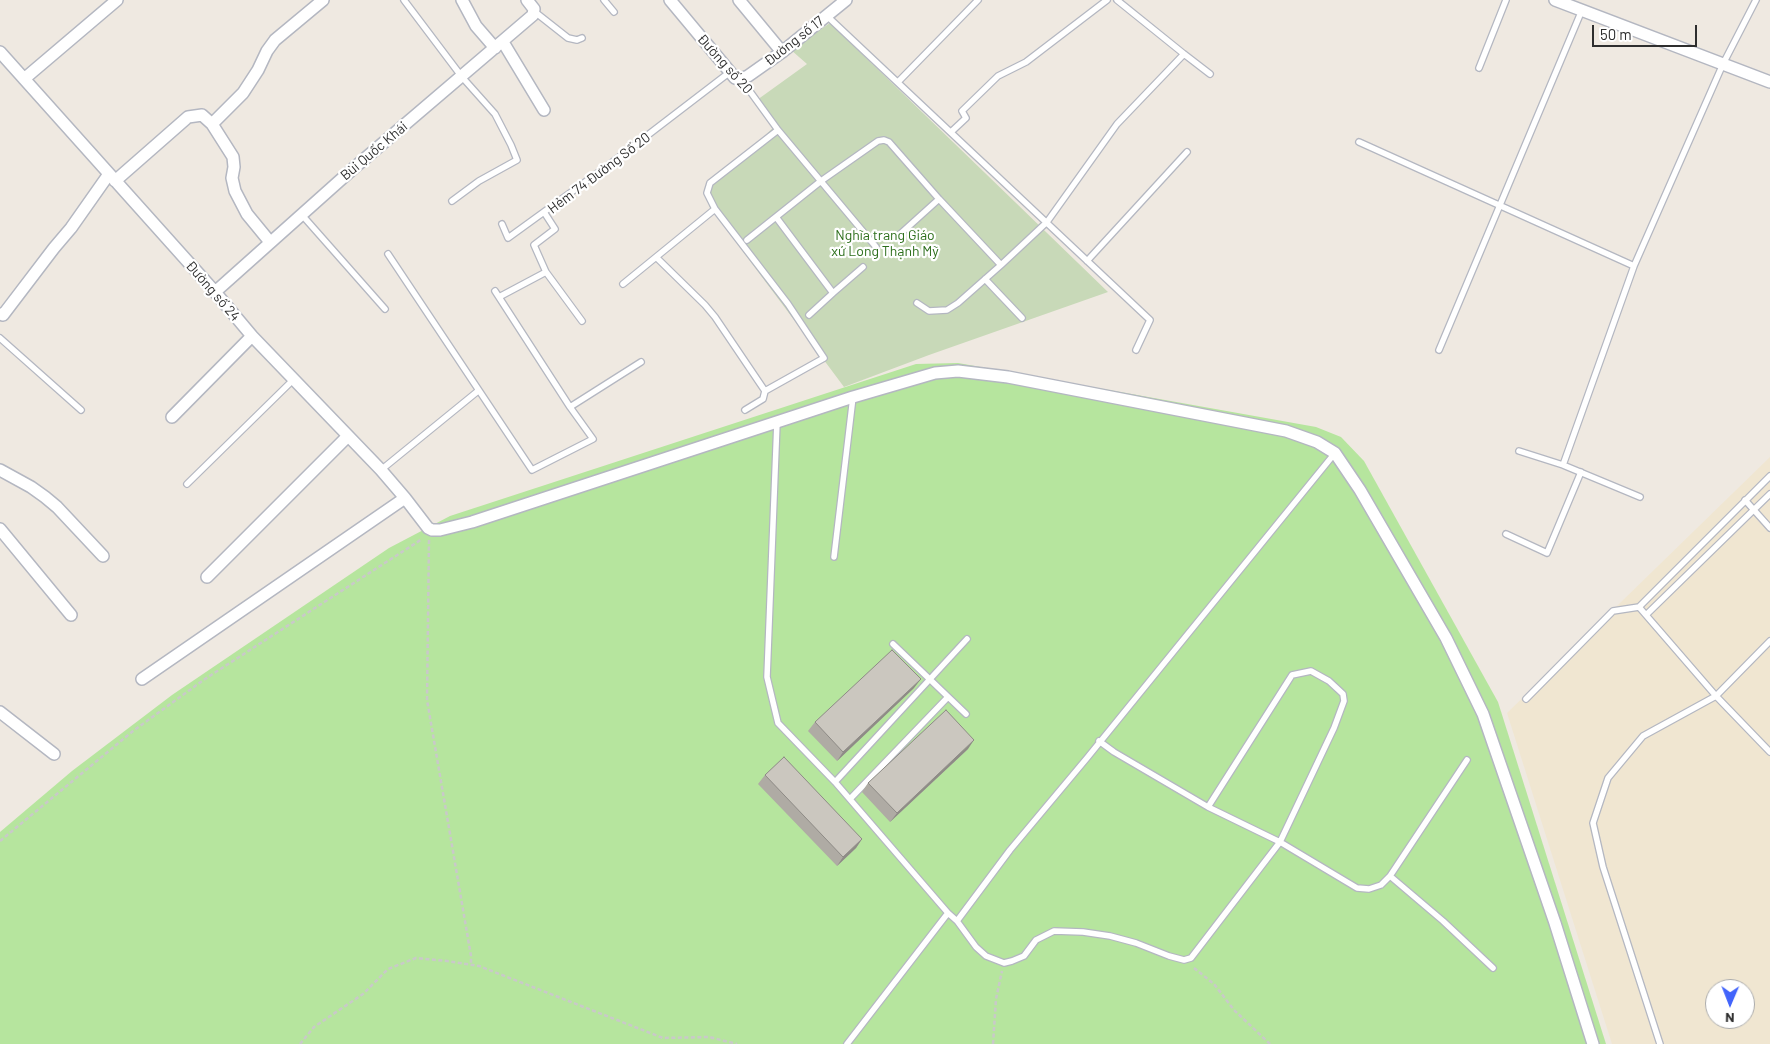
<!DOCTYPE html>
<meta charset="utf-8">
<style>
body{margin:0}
#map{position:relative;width:1770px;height:1044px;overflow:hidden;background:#efe9e1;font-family:Barlow,sans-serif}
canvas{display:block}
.north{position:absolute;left:1705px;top:979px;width:50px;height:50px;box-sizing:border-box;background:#fff;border:1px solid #ababab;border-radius:50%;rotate:181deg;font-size:14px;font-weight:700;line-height:20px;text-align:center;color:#2e2e2e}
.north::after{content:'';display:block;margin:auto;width:18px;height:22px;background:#4264fb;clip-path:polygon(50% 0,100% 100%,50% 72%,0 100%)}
.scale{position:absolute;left:1592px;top:25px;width:105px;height:22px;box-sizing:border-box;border:2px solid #2e2e2e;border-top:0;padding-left:6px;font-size:15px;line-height:18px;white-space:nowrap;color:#2e2e2e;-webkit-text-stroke:4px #fff;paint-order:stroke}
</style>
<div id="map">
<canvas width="1770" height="1044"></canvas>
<div class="north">N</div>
<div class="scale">50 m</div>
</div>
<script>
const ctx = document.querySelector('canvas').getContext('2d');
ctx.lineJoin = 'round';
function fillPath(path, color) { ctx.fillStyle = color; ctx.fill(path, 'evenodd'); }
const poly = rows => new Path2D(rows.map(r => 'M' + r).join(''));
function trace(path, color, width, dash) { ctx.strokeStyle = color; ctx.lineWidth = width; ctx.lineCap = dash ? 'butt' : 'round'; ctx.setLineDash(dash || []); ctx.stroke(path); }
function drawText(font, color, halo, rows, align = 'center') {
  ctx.font = font + ' Barlow,sans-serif'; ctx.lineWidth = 4.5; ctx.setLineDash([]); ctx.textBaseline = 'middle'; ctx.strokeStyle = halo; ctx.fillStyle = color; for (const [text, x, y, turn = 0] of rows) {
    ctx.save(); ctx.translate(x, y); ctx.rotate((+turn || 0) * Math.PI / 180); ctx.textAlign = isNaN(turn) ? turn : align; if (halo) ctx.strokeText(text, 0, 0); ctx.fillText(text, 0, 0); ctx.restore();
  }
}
const education = poly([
 [1770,457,1770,1044,1612,1044,1507,713],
 [1715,989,1745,989,1745,1019,1715,1019]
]);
const green = poly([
 [958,363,1316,427,1341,437,1364,461,1498,702,1606,1044,0,1044,0,832,72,771,172,695,389,548,450,516,916,364]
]);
const cemetery = poly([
 [830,23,1108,292,929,355,844,387,709,206,708,190,777,124,757,100,807,64,791,50]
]);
const path = poly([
 [429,540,427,700,471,956,471,965],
 [0,841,133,731,205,679,422,539],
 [1194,968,1214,984,1234,1010,1270,1044],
 [300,1044,314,1027,363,994,388,969,416,958,447,961,479,966,663,1038,709,1037,737,1044],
 [993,1044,996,999,1002,971]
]);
const service = poly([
 [404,0,462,77,495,114,511,145,517,160,479,181,452,201],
 [604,0,614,12],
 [1117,0,1184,54,1210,74],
 [535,12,568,38,577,40,582,38],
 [827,16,1150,320,1136,350],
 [1479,68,1506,0],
 [741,79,778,130,876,247],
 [898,82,978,0],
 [951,132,966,118,962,111,998,76,1026,62,1107,0],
 [1359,142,1634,266],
 [302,215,385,309],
 [776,217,833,293,809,315],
 [502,224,508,238,610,164,730,72],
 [898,236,939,199],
 [747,240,821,181,878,141,884,140,889,142,939,199,1001,265,1047,222,1117,124,1184,54],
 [388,254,532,470,593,439,570,407,495,291],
 [657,258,705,305,715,317,765,391],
 [1087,261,1187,152],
 [546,272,582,321],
 [985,279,1022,318],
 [623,284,715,209],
 [833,293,863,267],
 [499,297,546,272,534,245,555,229,544,212],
 [917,303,929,311,947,310,958,303,1001,265],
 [0,338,81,410],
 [1439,350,1582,10],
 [570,407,641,362],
 [745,410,763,399,765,391,824,358,788,304,715,209,707,193,710,183,778,130],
 [777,422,767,677,778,723,835,782,948,913,957,921,976,947,986,956,1004,963,1012,961,1024,956,1036,940,1054,931,1083,932,1110,936,1136,943,1169,956,1184,960,1191,958,1280,842,1334,728,1344,701,1343,694,1329,681,1311,671,1292,675,1208,807],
 [1519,451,1563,465],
 [381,470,478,391],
 [187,484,293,380],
 [1640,497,1563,465,1634,266,1723,64,1756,0],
 [1745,500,1770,528],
 [1506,534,1547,553,1581,472],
 [834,557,853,397],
 [1639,607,1716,696,1770,752],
 [1646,615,1770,494],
 [893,644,966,714],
 [1526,699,1613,611,1639,607,1770,476],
 [1099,741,1114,752,1208,807,1280,842,1357,888,1369,889,1381,885,1390,876,1467,760],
 [835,782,967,639],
 [850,799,948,697],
 [1390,876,1443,921,1493,968],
 [957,921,1010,850,1087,758,1335,453],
 [847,1044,948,913],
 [1660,1044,1603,867,1593,823,1608,778,1643,736,1716,696,1770,641]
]);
const minor = poly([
 [462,0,476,26,495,48],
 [670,0,735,78,741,79,748,76,782,52,846,0],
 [739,0,782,52],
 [1555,0,1770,82],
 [503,42,544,110],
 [0,52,215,292,252,336,381,470,405,498,428,528,432,530,440,530,472,522,853,397,935,373,958,371,1008,377,1286,431,1317,442,1335,453,1360,490,1446,638,1483,714,1555,923,1593,1044],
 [24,79,117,0],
 [212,124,243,93,258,70,267,51,275,40,323,0],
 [115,181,188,117,202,115,212,124,233,157,234,167,232,178,235,191,247,214,270,242],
 [215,292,355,167,533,15,534,9,527,0],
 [0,314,3,315,54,248,71,228,109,174],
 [172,417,252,336],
 [0,470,31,487,45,497,57,507,103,556],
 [0,529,71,615],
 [207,577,348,436],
 [142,679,405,498],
 [0,712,54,754]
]);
const wall = poly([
 [914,688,837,761,808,731,815,722],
 [968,749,890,822,862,792,868,783],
 [765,775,862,839,856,848,837,866,758,784]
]);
const shadedWall = poly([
 [921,679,914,688,837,761,843,752],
 [974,740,968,749,890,822,897,813],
 [862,839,856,848,837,866,843,857]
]);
const building = poly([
 [892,650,921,679,843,752,815,722,892,650],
 [946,710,974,740,897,813,868,783,946,710],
 [784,757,862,839,843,857,765,775,784,757]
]);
const streetNames = [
 ["Đường số 17",794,41,-38],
 ["Đường số 20",725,64,48],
 ["Bùi Quốc Khái",374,151,-40],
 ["Hẻm 74 Đường Số 20",599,173,-37],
 ["Đường số 24",213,291,49]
];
const parkNames = [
 ["Nghĩa trang Giáo",885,235],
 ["xứ Long Thạnh Mỹ",885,251]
];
fillPath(education, '#f0e6d1');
fillPath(green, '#b6e59e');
fillPath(cemetery, '#c8d9b8');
trace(service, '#b4b7c1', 8);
trace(minor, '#b4b7c1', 14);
trace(path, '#c9c9c9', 2.5, [4, 2.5]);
trace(service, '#fff', 5.5);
trace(minor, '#fff', 11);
fillPath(wall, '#afaba4');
fillPath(shadedWall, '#8e8b86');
fillPath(building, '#cbc7bf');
trace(building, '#8e8b86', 1);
drawText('14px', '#2e2e2e', '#fff', streetNames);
drawText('14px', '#2c6e1b', '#fff', parkNames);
</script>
